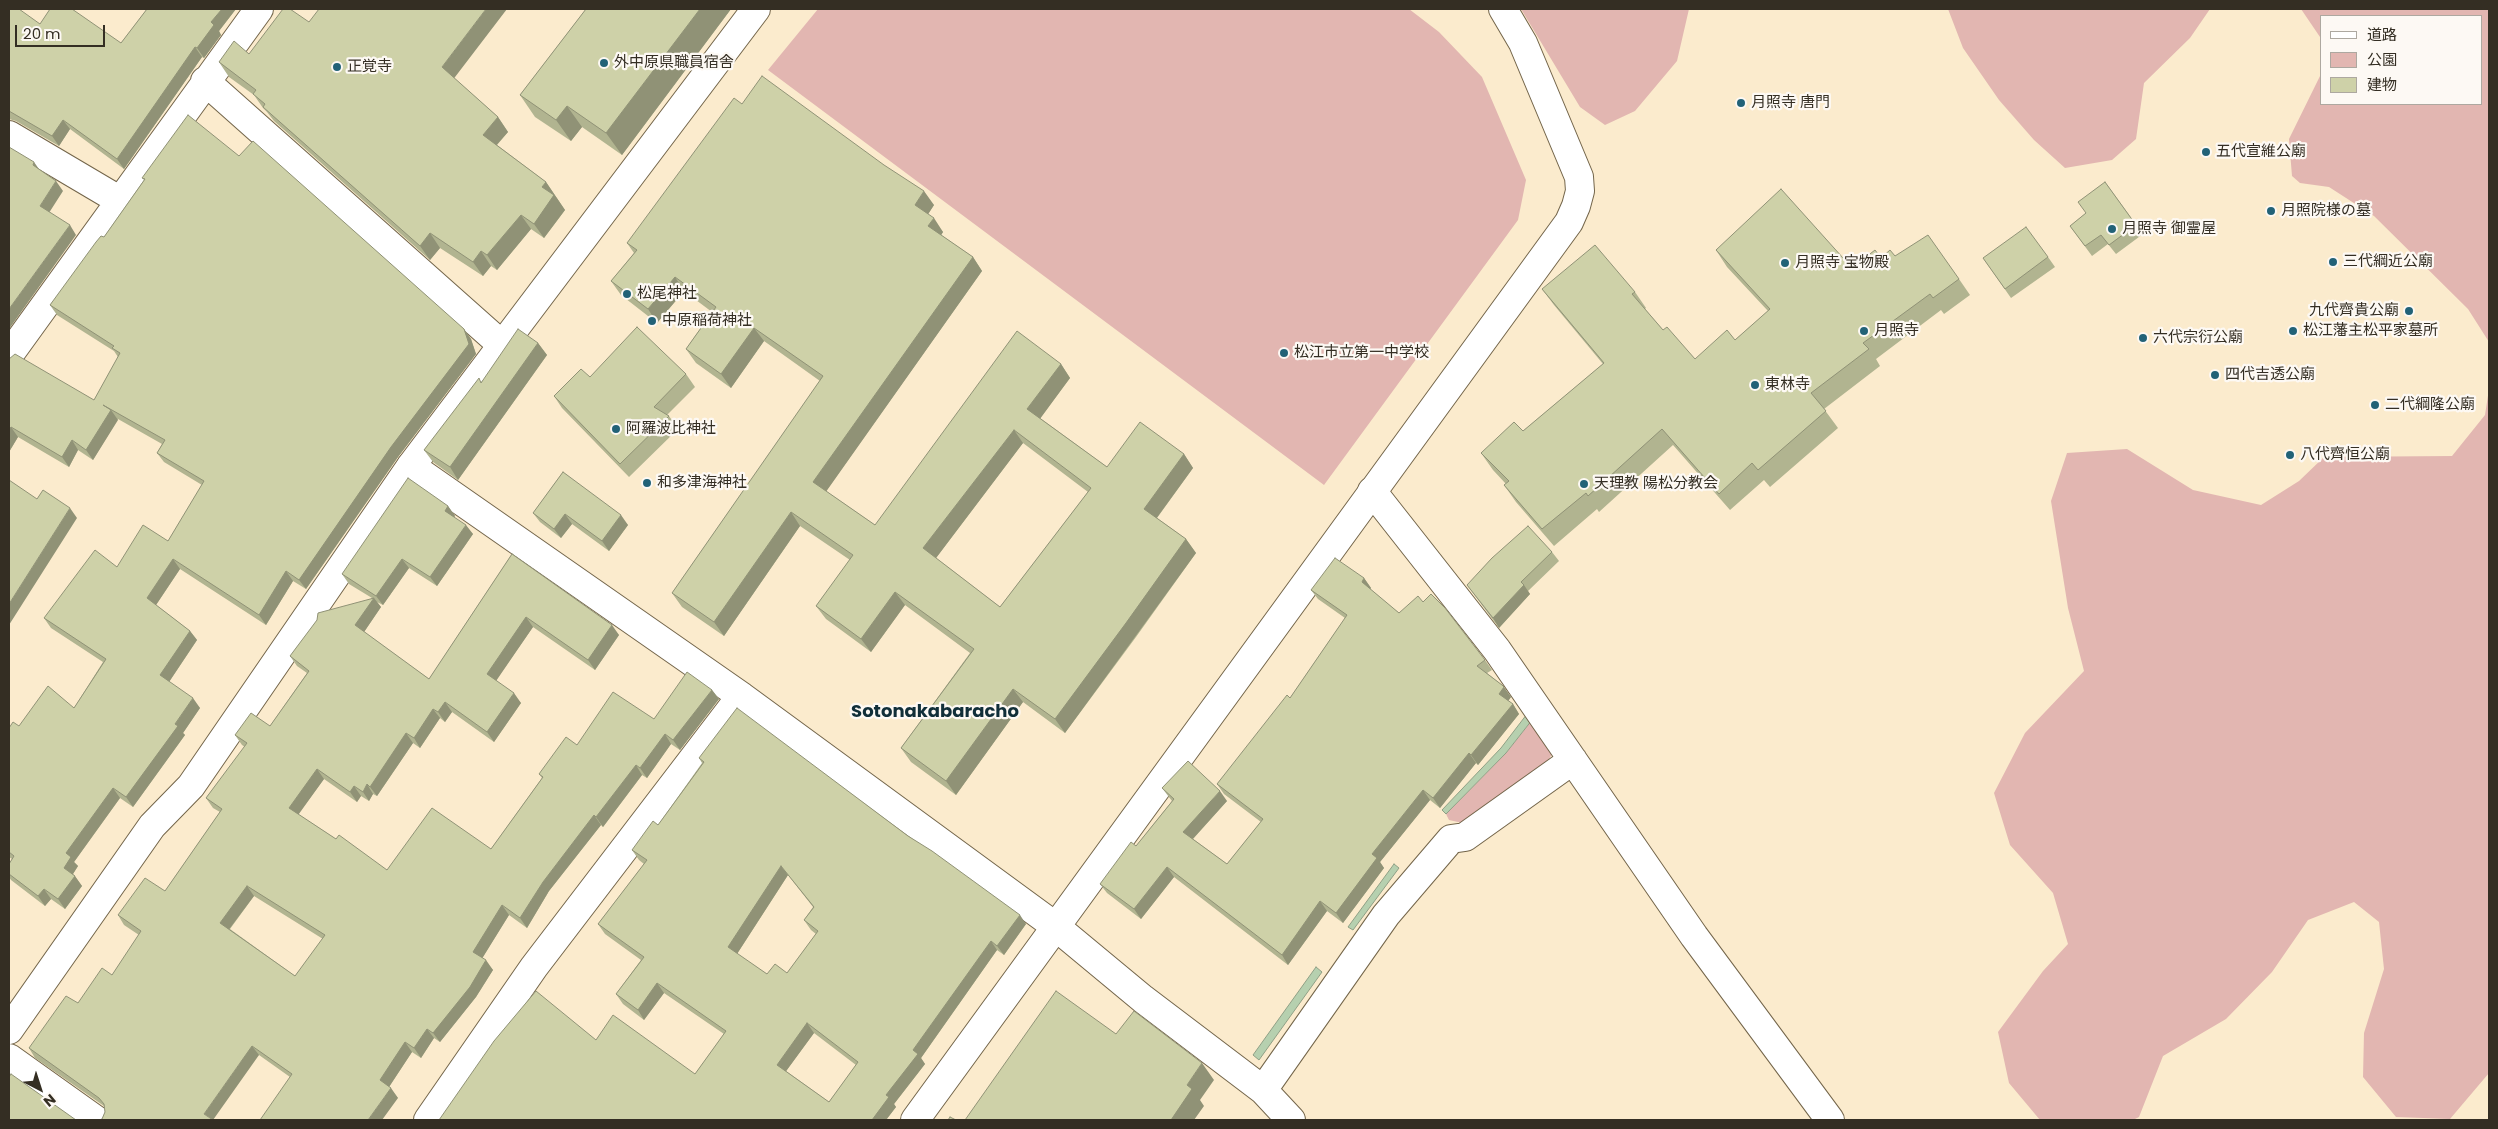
<!DOCTYPE html>
<meta charset="utf-8">
<style>
body{margin:0}
#map{position:relative;width:2498px;height:1129px;overflow:hidden;background:#fbebcd;font-family:Poppins,"Noto Sans JP",sans-serif}
canvas{display:block}
.frame{position:absolute;inset:0;border:10px solid #342e23;pointer-events:none}
.legend{position:absolute;left:2320px;top:15px;width:162px;height:90px;box-sizing:border-box;background:#fdf9f4;border:1px solid #ada8a0;margin:0;padding:6px 9px;list-style:none;font-size:15px;color:#342e23}
.legend li{display:flex;align-items:center;gap:10px;height:25px}
.legend b{width:25px;border:1px solid #ada8a0}
.north{position:absolute;left:15px;top:1064px;width:50px;height:50px;-webkit-text-stroke:4px #fdf9f4;paint-order:stroke;rotate:140deg;font-size:14px;font-weight:700;line-height:20px;text-align:center;color:#342e23}
.north::after{content:'';display:block;margin:auto;width:18px;height:22px;background:#342e23;clip-path:polygon(50% 0,100% 100%,50% 72%,0 100%)}
.scale{position:absolute;left:15px;top:25px;width:90px;height:22px;box-sizing:border-box;border:2px solid #342e23;border-top:0;padding-left:6px;font-size:15px;line-height:18px;white-space:nowrap;color:#342e23;-webkit-text-stroke:4px #fdf9f4;paint-order:stroke}
</style>
<div id="map">
<canvas width="2498" height="1129"></canvas>
<div class="frame"></div>
<ul class="legend">
<li><b style="height:6px;background:#fff"></b>道路</li>
<li><b style="height:14px;background:#e2b6b1"></b>公園</li>
<li><b style="height:14px;background:#ced1a8"></b>建物</li>
</ul>
<div class="north">N</div>
<div class="scale">20 m</div>
</div>
<script>
const ctx = document.querySelector('canvas').getContext('2d');
ctx.lineJoin = 'round';
function fillPath(path, color) { ctx.fillStyle = color; ctx.fill(path, 'evenodd'); }
const poly = rows => new Path2D(rows.map(r => 'M' + r).join(''));
function trace(path, color, width, dash) { ctx.strokeStyle = color; ctx.lineWidth = width; ctx.lineCap = dash ? 'butt' : 'round'; ctx.setLineDash(dash || []); ctx.stroke(path); }
function drawText(font, color, halo, rows, align = 'center') {
  ctx.font = font + ' Poppins,"Noto Sans JP",sans-serif'; ctx.lineWidth = 4.5; ctx.setLineDash([]); ctx.textBaseline = 'middle'; ctx.strokeStyle = halo; ctx.fillStyle = color; for (const [text, x, y, turn = 0] of rows) {
    ctx.save(); ctx.translate(x, y); ctx.rotate((+turn || 0) * Math.PI / 180); ctx.textAlign = isNaN(turn) ? turn : align; if (halo) ctx.strokeText(text, 0, 0); ctx.fillText(text, 0, 0); ctx.restore();
  }
}
const green = poly([
 [818,9,1409,9,1439,32,1482,77,1526,180,1518,220,1324,485,768,70],
 [1521,9,1689,9,1677,61,1635,111,1605,125,1580,107],
 [1948,9,2210,9,2190,38,2144,83,2136,139,2112,160,2065,168,2034,140,1999,100,1963,48],
 [2301,9,2489,9,2489,342,2468,309,2374,216,2329,187,2300,183,2292,176,2289,139,2321,74,2320,37],
 [2482,16,2482,104,2322,104,2322,16],
 [2489,389,2489,1073,2450,1119,2396,1117,2363,1077,2364,1033,2384,969,2379,922,2354,902,2308,920,2272,972,2226,1019,2163,1056,2139,1117,2133,1120,2040,1120,2009,1083,1998,1032,2043,971,2068,944,2053,893,2010,845,1994,793,2025,733,2084,671,2068,608,2051,501,2067,453,2127,449,2193,490,2261,505,2299,481,2324,457,2452,456,2485,415],
 [1532,720,1553,752,1543,770,1467,824,1449,820,1446,814,1506,753]
]);
const water = poly([
 [1527,714,1532,720,1506,753,1446,814,1442,810,1501,748,1527,714],
 [1394,864,1399,868,1353,930,1348,927,1394,864],
 [1316,967,1322,972,1259,1060,1253,1055,1316,967]
]);
const street = poly([
 [205,81,502,345],
 [9,135,119,200],
 [9,355,259,9],
 [411,466,741,696,1055,926,1143,999,1263,1090,1291,1120],
 [1372,491,1497,650,1694,936,1830,1120],
 [9,1058,96,1120],
 [1263,1090,1386,915,1451,839,1465,837,1573,760],
 [428,1120,534,967,741,696]
]);
const secondary = poly([
 [9,1030,152,826,191,786,411,466,756,9],
 [915,1120,1569,222,1576,206,1580,191,1579,177,1523,43,1503,9]
]);
const wall = poly([
 [147,9,236,9,219,31,221,35,204,58,202,57,124,169,70,129,59,146,16,121,9,119,9,11,40,24,121,43],
 [586,9,731,9,622,155,582,127,571,141,535,117,520,95],
 [309,22,454,78,498,117,508,132,497,145,546,182,565,210,544,238,531,229,497,270,491,266,483,276,440,248,430,260,274,121,267,112,263,108,254,95,229,77,219,62,249,54],
 [742,104,934,205,928,214,943,232,941,235,973,257,982,271,826,491,875,525,1061,364,1070,378,1040,418,1107,467,1184,454,1193,468,1157,518,1186,539,1196,553,1136,637,1065,733,1023,702,956,795,911,762,901,748,970,653,905,605,871,652,826,619,816,606,850,560,800,526,724,636,682,607,672,593,820,381,764,341,731,388,696,363,686,349,712,312,684,291,657,323,621,295,611,281,634,253,627,243],
 [1023,443,1088,492,1000,607,936,558],
 [239,156,464,329,471,339,476,354,398,457,306,589,293,581,266,625,180,569,156,605,190,631,197,640,169,682,200,708,183,733,185,735,133,807,120,798,74,862,78,866,73,874,82,886,65,909,51,899,45,906,11,880,9,877,9,864,12,859,9,857,9,728,19,726,74,708,103,662,51,628,44,618,117,567,168,541,202,485,164,462,157,453,162,444,118,419,93,460,78,450,69,467,18,437,9,452,9,359,94,400,118,357,114,351,57,315,50,305,104,237,144,180,142,178],
 [2105,182,2143,234,2116,254,2108,244,2092,256,2070,226,2086,213],
 [1716,250,1852,268,1881,258,1895,256,1959,279,1970,295,1944,314,1941,310,1876,359,1880,366,1824,409,1838,428,1770,487,1764,480,1730,510,1673,445,1599,512,1597,509,1554,546,1516,502,1504,485,1506,484,1493,470,1481,453,1523,431,1603,364,1554,305,1542,289,1635,292,1646,308,1645,309,1663,330,1695,359,1735,340,1768,311,1727,267],
 [2048,257,2055,267,2011,298,1983,258],
 [538,343,547,355,458,480,433,462,424,450,482,381],
 [686,374,695,387,667,415,669,416,678,429,629,477,562,408,554,396,590,377],
 [563,472,628,525,609,551,572,524,561,538,540,522,533,513],
 [448,506,455,516,454,517,473,534,437,586,409,568,383,605,377,602,381,607,364,632,429,679,512,554,619,635,595,670,533,627,496,680,521,703,494,742,452,712,445,722,440,718,420,748,413,743,377,796,373,794,369,801,361,796,357,802,324,779,298,814,336,839,387,870,491,849,542,778,539,774,577,745,654,719,712,690,719,699,680,750,671,744,647,778,642,775,603,827,601,825,549,891,527,928,509,915,482,958,493,970,476,997,440,1042,434,1038,421,1058,412,1052,389,1087,398,1098,290,1077,259,1055,102,1119,105,1112,104,1106,35,1058,29,1048,78,1003,112,975,139,935,124,925,118,915,165,891,220,812,213,808,206,798,245,747,242,745,235,735,270,726,307,673,297,666,290,656,372,598,349,584,342,574],
 [254,896,323,939,295,976,230,929],
 [1552,552,1559,561,1528,591,1530,594,1499,628,1467,585],
 [1364,578,1371,588,1370,589,1399,613,1423,602,1485,660,1492,670,1487,673,1502,685,1511,697,1508,701,1513,704,1519,714,1478,765,1476,763,1440,808,1430,800,1380,862,1384,868,1343,923,1327,911,1288,965,1174,877,1141,919,1107,893,1100,884,1136,846,1172,801,1162,788,1227,801,1193,839,1227,864,1261,822,1224,794,1217,784,1290,698,1345,618,1318,599,1311,590],
 [699,758,908,836,1026,924,1004,955,997,950,921,1058,925,1064,894,1104,896,1107,886,1120,439,1120,596,1040,695,1074,724,1034,664,993,644,1020,623,1004,616,994,641,960,605,934,598,924,644,864,639,860,632,850,658,825,702,763],
 [788,875,813,907,804,920,811,930,816,934,787,973,767,974,737,954],
 [814,1033,856,1065,829,1102,786,1071]
]);
const shadedWall = poly([
 [222,9,236,9,219,31,221,35,204,58,197,48,211,22],
 [486,9,507,9,452,81,442,67],
 [700,9,731,9,622,155,606,133],
 [195,47,202,57,124,169,117,159],
 [567,106,582,127,571,141,556,120],
 [498,117,508,132,493,149,483,135],
 [63,120,70,129,59,146,52,136],
 [34,162,41,172,33,165],
 [56,181,63,191,47,216,40,206],
 [546,182,565,210,544,238,534,224,542,187],
 [924,191,934,205,925,219,915,205],
 [521,215,531,229,497,270,487,255],
 [934,218,943,232,938,240,928,226],
 [70,225,76,235,9,329,9,309],
 [430,233,440,248,430,260,420,246],
 [481,251,491,266,483,276,473,262],
 [973,257,982,271,823,496,813,482],
 [675,277,684,291,657,323,648,309],
 [754,328,764,341,731,388,721,374],
 [464,329,471,339,476,354,398,457,306,589,299,580],
 [538,343,547,355,458,480,450,467],
 [1061,364,1070,378,1037,423,1027,409],
 [111,410,118,420,93,460,86,450],
 [11,427,18,437,9,452,9,430],
 [1014,430,1023,443,933,562,923,548],
 [72,440,78,450,69,467,62,457],
 [1184,454,1193,468,1153,523,1144,509],
 [448,506,455,516,452,520,445,511],
 [70,508,77,518,9,625,9,604],
 [791,512,800,526,724,636,714,622],
 [565,514,572,524,561,538,554,529],
 [621,515,628,525,609,551,602,541],
 [466,525,473,534,437,586,430,577],
 [1186,539,1196,553,1065,733,1055,719],
 [173,559,180,569,154,608,147,598],
 [402,559,409,568,383,605,376,596],
 [286,571,293,581,266,625,259,615],
 [1364,578,1371,588,1369,591,1362,582],
 [1524,585,1530,594,1499,628,1493,618],
 [895,592,905,605,871,652,861,639],
 [374,598,381,607,362,635,355,625],
 [526,617,533,627,494,684,487,674],
 [612,625,619,635,595,670,588,660],
 [190,631,197,640,167,685,160,675],
 [1504,687,1511,697,1506,704,1499,694],
 [1013,689,1023,702,956,795,946,781],
 [712,690,719,699,680,750,673,740],
 [514,693,521,703,494,742,487,732],
 [193,698,200,708,183,733,185,735,133,807,126,797],
 [445,702,452,712,445,722,438,712],
 [1513,704,1519,714,1478,765,1471,755],
 [433,709,440,718,420,748,414,738],
 [406,733,413,743,377,796,370,787],
 [665,734,671,744,647,778,640,768],
 [1469,753,1476,763,1440,808,1433,798],
 [636,765,642,775,603,827,596,817],
 [317,769,324,779,296,818,289,808],
 [367,784,373,794,369,801,363,792],
 [354,786,361,796,357,802,350,792],
 [113,788,120,798,74,862,78,866,71,877,64,868,66,853],
 [1423,790,1430,800,1380,862,1384,868,1343,923,1336,913,1372,854],
 [1220,791,1227,801,1190,842,1183,832],
 [594,815,601,825,549,891,527,928,520,918,543,882],
 [781,866,788,875,735,957,728,947],
 [1167,867,1174,877,1141,919,1134,909],
 [75,876,82,886,65,909,58,899],
 [247,886,254,896,227,932,220,923],
 [44,889,51,899,45,906,38,896],
 [1320,901,1327,911,1288,965,1282,955],
 [502,905,509,915,480,962,473,952],
 [1020,915,1026,924,1004,955,997,946],
 [991,941,997,950,921,1058,925,1064,894,1104,896,1107,886,1120,872,1120,886,1095,913,1050],
 [486,960,493,970,476,997,440,1042,433,1033],
 [657,983,664,993,644,1020,638,1010],
 [807,1023,814,1033,784,1074,777,1065],
 [427,1029,434,1038,421,1058,414,1048],
 [405,1042,412,1052,387,1090,380,1080],
 [252,1046,259,1055,213,1120,204,1114],
 [1202,1063,1214,1080,1200,1100,1204,1106,1194,1120,1171,1120,1187,1085],
 [391,1088,398,1098,382,1120,368,1120]
]);
const building = poly([
 [10,9,19,9,40,24,50,9,72,9,121,43,147,9,222,9,211,22,214,25,197,48,195,47,117,159,63,120,52,136,9,111,9,11,10,9],
 [283,9,290,9,309,22,319,9,486,9,442,67,498,117,483,135,546,182,542,187,554,195,534,224,521,215,487,255,481,251,473,262,430,233,420,246,263,107,265,104,253,94,256,90,219,62,234,41,249,54,283,9],
 [586,9,700,9,606,133,567,106,556,120,520,95,586,9],
 [762,76,884,165,924,191,915,205,934,218,928,226,973,257,813,482,875,525,1017,331,1061,364,1027,409,1107,467,1140,422,1184,454,1144,509,1186,539,1126,623,1055,719,1013,689,946,781,901,748,974,649,895,592,861,639,816,606,853,555,791,512,714,622,672,593,823,376,754,328,721,374,686,349,716,307,675,277,648,309,611,281,637,250,627,243,734,98,742,104,762,76],
 [1014,430,1091,488,1000,607,923,548,1014,430],
 [188,115,239,156,253,141,464,329,469,344,391,447,299,580,286,571,259,615,173,559,147,598,190,631,160,675,193,698,175,724,178,726,126,797,113,788,66,853,71,857,64,868,75,876,58,899,44,889,38,896,9,874,9,864,14,856,9,852,9,728,13,722,19,726,48,686,74,708,106,659,44,618,95,550,117,567,143,525,168,541,204,481,157,453,165,440,103,405,111,410,86,450,72,440,62,457,11,427,9,430,9,359,15,354,94,400,120,353,112,348,114,346,50,305,96,242,101,236,104,237,145,179,142,178,188,115],
 [9,147,34,162,33,165,56,181,40,206,70,225,9,309,9,147],
 [2105,182,2136,225,2109,245,2101,235,2085,246,2070,226,2086,213,2078,202,2105,182],
 [1781,189,1852,268,1875,250,1881,258,1890,250,1895,256,1928,235,1959,279,1933,298,1930,294,1863,343,1869,349,1811,393,1826,411,1758,470,1752,463,1719,494,1662,429,1588,496,1586,493,1542,529,1504,485,1509,481,1481,453,1514,422,1523,431,1604,363,1542,289,1595,245,1635,292,1632,294,1663,330,1667,327,1695,359,1727,330,1735,340,1770,309,1716,250,1781,189],
 [2026,227,2048,257,2005,289,1983,258,2026,227],
 [637,327,686,374,654,407,669,416,620,464,554,396,581,369,590,377,637,327],
 [518,329,538,343,450,467,424,450,479,378,481,383,518,329],
 [563,472,621,515,602,541,565,514,554,529,533,513,563,472],
 [408,478,448,506,445,511,466,525,430,577,402,559,376,596,342,574,408,478],
 [9,480,37,499,43,490,70,508,9,604,9,480],
 [1528,526,1552,552,1521,582,1524,585,1493,618,1467,585,1492,558,1528,526],
 [512,554,612,625,588,660,526,617,487,674,514,693,487,732,445,702,438,712,433,709,414,738,406,733,370,787,367,784,363,792,354,786,350,792,317,769,289,808,336,839,339,835,387,870,432,808,491,849,543,777,539,774,566,737,577,745,613,692,654,719,687,672,712,690,673,740,665,734,640,768,636,765,596,817,594,815,543,882,520,918,502,905,473,952,486,960,470,987,433,1033,427,1029,414,1048,405,1042,380,1080,391,1088,368,1120,260,1120,292,1074,252,1046,204,1114,213,1120,100,1120,102,1119,105,1112,104,1104,99,1098,29,1048,66,996,78,1003,102,968,112,975,141,931,118,915,145,878,165,891,222,809,206,798,247,743,235,735,251,713,270,726,309,671,290,656,317,620,318,613,374,598,355,625,429,679,512,554],
 [247,886,325,935,295,976,220,923,247,886],
 [1335,558,1364,578,1362,582,1399,613,1418,596,1423,602,1431,594,1445,608,1485,660,1477,666,1502,685,1504,687,1499,694,1513,704,1471,755,1469,753,1433,798,1423,790,1372,854,1377,858,1336,913,1320,901,1282,955,1167,867,1134,909,1100,884,1131,842,1136,846,1174,799,1162,788,1188,761,1220,791,1183,832,1227,864,1263,819,1217,784,1287,695,1290,698,1347,615,1311,590,1335,558],
 [737,708,908,836,932,851,1020,915,997,946,991,941,913,1050,918,1054,886,1095,889,1097,872,1120,439,1120,494,1041,536,991,596,1040,613,1015,695,1074,726,1031,657,983,638,1010,616,994,644,957,598,924,647,860,632,850,653,821,658,825,704,762,699,758,737,708],
 [781,866,814,907,804,920,818,931,787,973,775,964,767,974,728,947,781,866],
 [807,1023,858,1062,829,1102,777,1065,807,1023],
 [1056,991,1116,1034,1134,1011,1202,1063,1187,1085,1192,1089,1171,1120,965,1120,1056,991],
 [11,1074,76,1120,9,1120,9,1077,11,1074],
 [950,1117,956,1120,948,1120,950,1117]
]);
const markers = [
 [604,63,5,"#226277"],
 [337,67,5,"#226277"],
 [1741,103,5,"#226277"],
 [2206,152,5,"#226277"],
 [2271,211,5,"#226277"],
 [2112,229,5,"#226277"],
 [2333,262,5,"#226277"],
 [1785,263,5,"#226277"],
 [627,294,5,"#226277"],
 [2409,311,5,"#226277"],
 [652,321,5,"#226277"],
 [1864,331,5,"#226277"],
 [2293,331,5,"#226277"],
 [2143,338,5,"#226277"],
 [1284,353,5,"#226277"],
 [2215,375,5,"#226277"],
 [1755,385,5,"#226277"],
 [2375,405,5,"#226277"],
 [616,429,5,"#226277"],
 [2290,455,5,"#226277"],
 [647,483,5,"#226277"],
 [1584,484,5,"#226277"]
];
const poiNames = [
 ["外中原県職員宿舎",614,63],
 ["正覚寺",347,67],
 ["月照寺 唐門",1751,103],
 ["五代宣維公廟",2216,152],
 ["月照院様の墓",2281,211],
 ["月照寺 御霊屋",2122,229],
 ["三代綱近公廟",2343,262],
 ["月照寺 宝物殿",1795,263],
 ["松尾神社",637,294],
 ["九代齊貴公廟",2399,311,"right"],
 ["中原稲荷神社",662,321],
 ["月照寺",1874,331],
 ["松江藩主松平家墓所",2303,331],
 ["六代宗衍公廟",2153,338],
 ["松江市立第一中学校",1294,353],
 ["四代吉透公廟",2225,375],
 ["東林寺",1765,385],
 ["二代綱隆公廟",2385,405],
 ["阿羅波比神社",626,429],
 ["八代齊恒公廟",2300,455],
 ["和多津海神社",657,483],
 ["天理教 陽松分教会",1594,484]
];
const quarterNames = [
 ["Sotonakabaracho",935,712]
];
fillPath(green, '#e2b6b1');
fillPath(water, '#b6d0af');
trace(water, '#8f9f85', 1);
trace(street, '#73654a', 30);
trace(secondary, '#73654a', 30);
trace(street, '#fff', 28);
trace(secondary, '#fff', 28);
fillPath(wall, '#b1b490');
fillPath(shadedWall, '#909276');
fillPath(building, '#ced1a8');
trace(building, '#909276', 1);
for (const [x, y, r, color] of markers) { const dot = new Path2D(); dot.arc(x, y, r, 0, 2 * Math.PI); ctx.fillStyle = color; ctx.fill(dot); trace(dot, '#fdf9f4', 2); }
drawText('15px', '#342e23', '#fdf9f4', poiNames, 'left');
drawText('bold 18px', '#112f39', '#fdf9f4', quarterNames);
</script>
